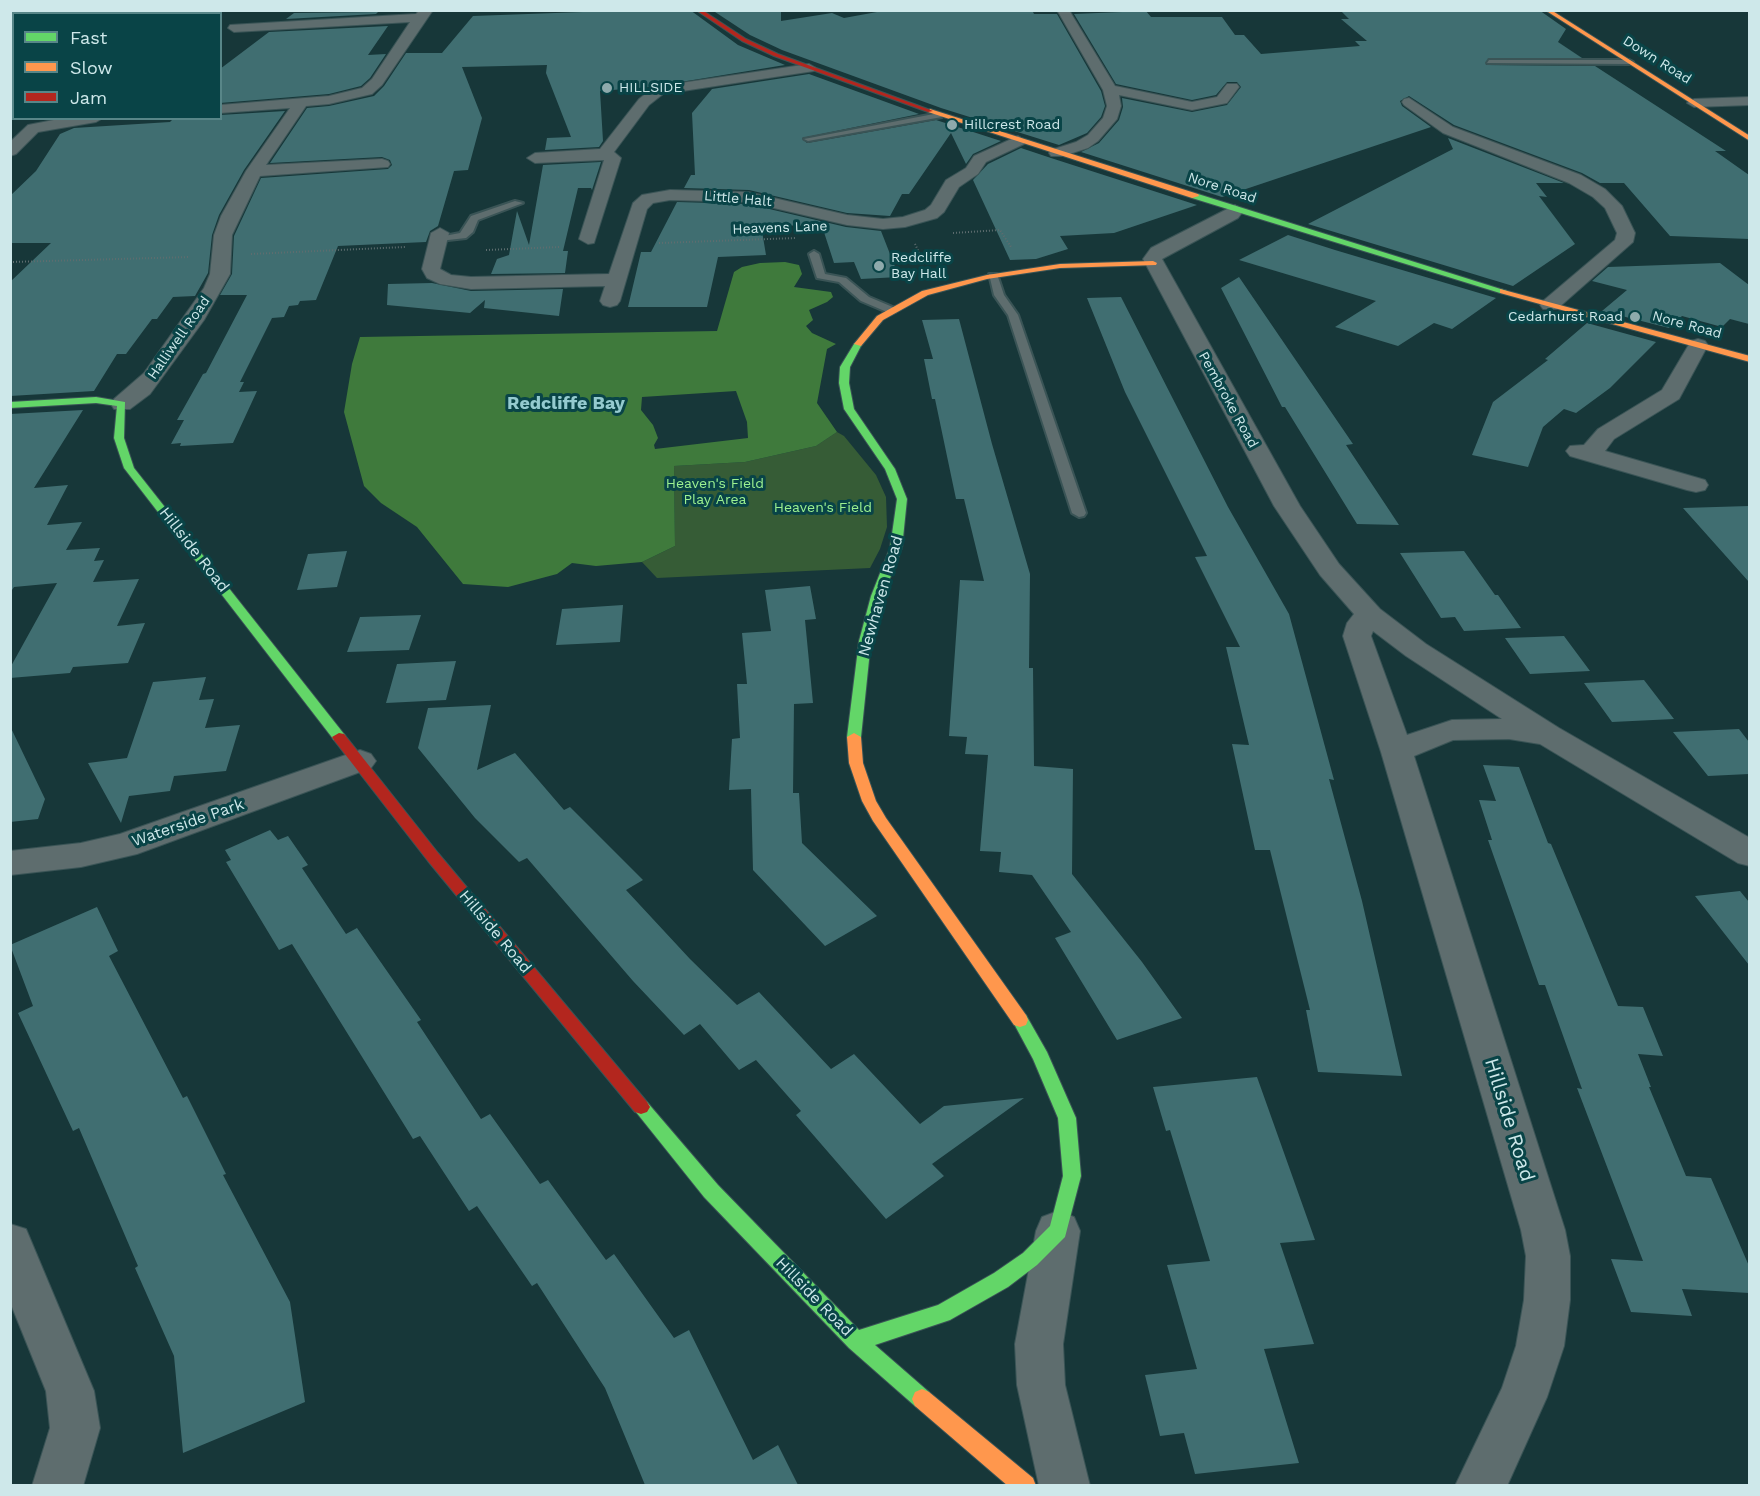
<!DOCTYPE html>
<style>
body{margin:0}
#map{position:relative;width:1760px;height:1496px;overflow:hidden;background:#173739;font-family:"Work Sans",sans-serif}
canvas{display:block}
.frame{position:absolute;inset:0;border:12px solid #cee8ea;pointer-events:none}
.legend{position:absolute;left:12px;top:12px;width:210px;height:108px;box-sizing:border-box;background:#094447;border:2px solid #588688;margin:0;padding:8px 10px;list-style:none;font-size:18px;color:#cee8ea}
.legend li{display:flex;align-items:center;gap:12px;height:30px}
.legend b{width:30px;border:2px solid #588688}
</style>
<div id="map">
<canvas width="1760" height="1496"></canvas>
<div class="frame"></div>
<ul class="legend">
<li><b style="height:8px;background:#63d668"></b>Fast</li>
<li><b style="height:8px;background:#ff974d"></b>Slow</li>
<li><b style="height:8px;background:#b3261e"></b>Jam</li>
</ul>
</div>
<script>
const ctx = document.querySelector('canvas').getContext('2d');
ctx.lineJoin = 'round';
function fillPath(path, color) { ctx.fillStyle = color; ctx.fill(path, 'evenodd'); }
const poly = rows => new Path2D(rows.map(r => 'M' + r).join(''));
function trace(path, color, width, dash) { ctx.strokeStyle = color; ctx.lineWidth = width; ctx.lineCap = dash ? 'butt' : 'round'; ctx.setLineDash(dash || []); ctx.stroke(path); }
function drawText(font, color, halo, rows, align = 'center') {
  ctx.font = font + ' "Work Sans",sans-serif'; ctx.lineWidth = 6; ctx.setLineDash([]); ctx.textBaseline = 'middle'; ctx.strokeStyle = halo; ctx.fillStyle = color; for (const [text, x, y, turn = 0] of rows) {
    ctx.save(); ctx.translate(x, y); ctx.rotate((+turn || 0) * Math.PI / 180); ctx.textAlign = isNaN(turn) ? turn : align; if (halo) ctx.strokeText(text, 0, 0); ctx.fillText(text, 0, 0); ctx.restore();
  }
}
const green = poly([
 [837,432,844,436,876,475,886,497,887,527,880,549,870,568,657,578,642,562,675,546,674,466,745,462,816,446]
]);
const forest = poly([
 [785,262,799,265,802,274,794,287,831,292,833,297,827,302,809,310,813,320,806,326,812,333,836,344,827,349,817,403,837,432,816,446,745,462,674,466,675,546,642,562,596,566,572,563,557,574,508,587,463,584,417,527,381,503,364,486,344,412,352,364,360,337,717,331,734,272,742,267,760,263],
 [736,391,747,422,748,438,655,449,654,445,658,438,653,425,641,410,642,397]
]);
const water = poly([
 [11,10,103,10,103,11,100,14,14,14,13,48,11,49]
]);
const building = poly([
 [638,10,690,10,738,45,785,65,650,87,600,91,603,141,599,147,545,150,547,138,571,137,546,73,547,65,462,67,482,118,468,170,454,171,438,226,430,231,426,242,338,246,316,300,300,301,298,305,289,306,284,317,272,318,240,382,244,382,239,392,257,391,233,443,180,446,181,443,171,444,184,420,177,420,203,374,206,373,247,295,220,295,232,274,234,236,261,178,388,169,392,165,390,160,382,157,270,163,307,108,329,106,374,96,384,86,406,53,442,53,473,16],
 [712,10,781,10,781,21,832,13,844,18,888,10,1032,10,1034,14,1057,14,1101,91,1105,106,1101,117,1087,133,1059,145,941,108,782,50,750,35],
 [1340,10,1539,10,1566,29,1558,42,1582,58,1489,58,1486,65,1595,66,1726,151,1715,151,1749,175,1749,239,1670,236,1624,183,1600,183,1582,173,1454,125,1409,96,1400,101,1402,106,1431,127,1222,197,1081,152,1099,143,1119,120,1123,107,1122,98,1192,112,1227,105,1241,87,1237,82,1227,82,1216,95,1192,100,1116,84,1074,14,1146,11,1151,17,1222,17,1235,35,1244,35,1261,54,1360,46,1355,41,1367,41,1341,19,1349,19],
 [378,12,376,14,286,19,294,13],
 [388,26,368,55,386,54,370,78,361,86,329,94,220,103,220,69,269,32],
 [809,74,919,114,802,138,807,143,936,120,1001,141,973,154,966,164,951,133,909,194,902,194,890,216,847,213,749,190,684,188,691,175,695,175,692,113,712,89],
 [285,111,244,170,219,215,212,235,208,273,195,296,173,297,157,319,152,319,126,354,117,354,94,391,10,396,10,282,51,243,10,243,10,196,36,171,60,134,74,128,170,122,174,118,220,118,220,115],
 [1448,138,1564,183,1536,183,1547,197,1539,196,1575,244,1513,286,1308,224,1453,149],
 [1021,148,1051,158,1197,205,1114,233,1060,236,1068,249,1036,259,1010,260,973,180,988,164],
 [601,162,592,190,591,188,578,188,563,251,568,251,565,273,491,274,497,259,509,255,517,211,529,245,543,165],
 [677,202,748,204,846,227,881,231,899,277,861,279,854,262,834,263,822,226,761,225,766,255,718,257,707,307,628,307,641,252,651,252],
 [1288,235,1335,250,1496,298,1452,329,1434,323,1398,346,1335,327,1376,301,1239,260],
 [1720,263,1749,285,1749,324,1730,319,1722,327,1682,316,1669,328,1602,311,1627,290,1592,281,1608,267],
 [1239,277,1353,444,1346,445,1399,525,1357,524,1285,407,1282,407,1221,288],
 [432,283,471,291,563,289,559,316,484,308,485,300,470,313,387,305,388,284],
 [1121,297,1228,507,1289,614,1334,780,1329,779,1362,901,1402,1076,1318,1072,1306,1010,1310,1010,1270,850,1255,850,1232,744,1249,745,1226,647,1240,647,1195,557,1207,556,1125,392,1087,298],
 [959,319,992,444,1030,574,1029,668,1033,668,1034,766,1073,769,1072,874,1142,962,1182,1018,1117,1040,1055,938,1071,932,1032,875,999,872,1001,852,980,851,988,755,965,754,967,737,949,736,960,580,984,581,964,499,956,499,935,399,932,399,924,359,933,359,922,320],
 [1587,323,1656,342,1610,388,1576,413,1564,409,1543,427,1528,467,1472,455,1493,402,1548,360,1545,359],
 [83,410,34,488,68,485,47,525,82,522,66,550,100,548,94,561,104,560,93,582,139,579,117,626,145,623,128,663,73,667,70,673,10,678,10,668,57,583,14,587,10,593,10,414],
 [1749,506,1749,582,1683,508],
 [347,551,337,587,297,590,308,554],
 [1464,551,1495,595,1498,595,1521,628,1464,631,1455,617,1441,618,1400,553],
 [810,586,816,619,805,620,813,703,794,704,793,793,799,793,802,843,877,916,825,946,753,870,751,789,729,790,732,739,740,738,737,684,747,684,742,633,771,631,765,590],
 [623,605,620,642,556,645,562,609],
 [421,615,409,650,347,652,360,617],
 [1564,636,1590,671,1530,674,1505,638],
 [456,661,446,700,386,703,397,664],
 [206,677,199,700,214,699,205,728,240,725,226,771,174,776,170,791,129,796,121,823,88,763,127,758,153,682],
 [1644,680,1674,719,1612,722,1584,683],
 [491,705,477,770,515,753,564,810,570,807,643,880,626,890,690,959,737,1005,759,992,831,1069,854,1054,920,1124,944,1106,1024,1098,932,1164,944,1176,886,1219,796,1115,801,1111,756,1060,739,1070,700,1024,684,1035,633,981,527,858,519,862,475,818,418,748,428,708],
 [10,726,45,799,38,819,10,822],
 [1739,729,1749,742,1749,774,1708,776,1673,732],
 [1483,765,1519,767,1548,843,1551,844,1618,1006,1643,1007,1663,1056,1638,1054,1651,1087,1649,1087,1686,1176,1711,1178,1749,1266,1749,1293,1682,1289,1692,1316,1631,1312,1611,1259,1643,1261,1577,1088,1582,1089,1545,985,1539,985,1488,840,1492,840,1479,800,1496,801],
 [270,830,278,840,288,836,308,865,302,868,346,934,357,928,421,1020,417,1022,481,1119,490,1114,540,1184,548,1180,606,1260,614,1254,674,1338,689,1330,753,1460,778,1445,798,1485,645,1485,605,1388,537,1283,532,1286,477,1206,469,1211,420,1136,413,1139,292,944,279,950,226,862,231,860,225,850],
 [1740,891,1749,902,1749,965,1695,896],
 [97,907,118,951,109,956,183,1098,187,1096,226,1174,223,1175,290,1302,305,1402,183,1453,174,1356,135,1268,138,1266,79,1128,73,1131,18,1013,33,1006,10,945],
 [1257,1077,1315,1240,1280,1243,1314,1344,1264,1349,1299,1463,1195,1474,1184,1433,1160,1436,1145,1375,1197,1369,1167,1265,1210,1261,1170,1130,1166,1131,1153,1087]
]);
const pathFar1 = poly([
 [153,10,154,14],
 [123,14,125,10],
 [10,70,14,69]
]);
const path = poly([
 [953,233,1000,230,1011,247],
 [659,243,796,238],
 [915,244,925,265],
 [486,250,559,247],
 [251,254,405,247],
 [10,262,190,257]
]);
const lane = poly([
 [1489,60,1629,60,1633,62,1629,64,1487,63,1489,60],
 [939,113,942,117,808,141,804,139,939,113],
 [515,201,523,203,478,220,473,232,466,238,439,241,434,238,460,233,471,216,515,201],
 [814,251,819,254,825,274,846,278,869,297,895,308,895,312,887,312,861,301,839,282,817,278,809,254,814,251],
 [989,274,997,274,1004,295,1018,315,1086,513,1084,516,1079,517,1072,513,1008,315,994,295,989,274]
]);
const street = poly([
 [420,10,433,10,382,85,372,94,329,104,306,106,266,165,382,159,388,161,390,164,388,167,260,176,232,235,230,274,204,320,150,394,130,409,114,409,111,404,114,399,144,373,204,288,210,274,214,235,221,216,246,171,290,108,220,113,220,105,329,96,362,88,372,79,410,22,234,32,228,28,230,25,416,14,420,10],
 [1057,10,1069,10,1115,86,1192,102,1217,97,1227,84,1237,84,1239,87,1227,103,1192,110,1119,95,1121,106,1117,119,1098,141,1088,148,1063,156,1051,156,1049,153,1051,150,1076,142,1088,135,1103,118,1107,106,1103,90,1057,10],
 [809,64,816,68,814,71,663,94,649,105,614,152,621,158,594,243,588,244,579,239,604,160,535,163,527,158,535,153,600,149,639,99,654,87,809,64],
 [1750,97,1750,105,1694,107,1687,103,1694,99,1750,97],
 [1409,98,1453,127,1581,175,1605,189,1622,206,1635,233,1633,242,1557,309,1543,309,1540,305,1543,301,1615,240,1617,233,1605,208,1593,197,1569,183,1443,133,1404,105,1402,102,1404,99,1409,98],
 [64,118,103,118,96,122,38,132,16,154,10,156,10,142,28,125,64,118],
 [1018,136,1026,141,1024,144,986,162,978,174,959,187,944,212,937,218,905,227,883,229,847,225,748,202,670,200,653,203,647,209,620,301,617,305,610,307,603,305,600,301,605,286,471,289,440,284,427,278,422,269,431,233,440,228,449,233,440,269,451,275,471,277,609,274,633,203,642,195,670,190,748,192,847,215,883,219,903,217,925,210,931,205,946,180,966,168,974,156,1018,136],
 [1235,205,1244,210,1238,218,1162,259,1300,506,1339,564,1380,609,1426,644,1559,728,1750,838,1750,866,1738,863,1540,744,1509,739,1453,740,1414,756,1565,1230,1570,1256,1570,1300,1564,1346,1547,1397,1507,1486,1455,1486,1502,1388,1516,1346,1524,1300,1526,1256,1521,1230,1381,752,1343,636,1347,623,1354,614,1320,575,1274,506,1143,259,1151,248,1235,205],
 [1373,631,1406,656,1502,719,1452,720,1407,735,1371,636,1373,631],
 [1698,339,1705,341,1708,345,1679,399,1614,439,1605,451,1705,480,1708,485,1705,490,1696,492,1687,490,1570,456,1566,451,1570,446,1584,445,1598,429,1662,390,1691,341,1698,339],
 [360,750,371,754,376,761,371,768,137,854,81,867,10,875,10,851,81,843,120,834,360,750],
 [1058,1211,1074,1217,1080,1231,1063,1344,1065,1385,1090,1486,1039,1486,1017,1385,1015,1344,1036,1231,1042,1217,1058,1211],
 [10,1224,26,1229,94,1391,100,1428,83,1486,32,1486,50,1428,46,1391,10,1302,10,1224]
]);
const fast = poly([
 [1192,194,1198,194,1507,291,1500,293,1192,198,1192,194],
 [858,341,862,344,850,367,849,383,854,409,895,469,907,499,902,548,883,596,871,641,861,737,854,741,847,737,859,641,871,596,890,548,897,499,885,469,844,409,839,383,840,367,854,344,858,341],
 [96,397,125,402,124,438,134,468,344,734,346,737,344,740,334,740,124,468,114,438,117,406,96,403,10,408,10,402,96,397],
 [1020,1013,1026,1015,1047,1052,1076,1118,1081,1176,1065,1237,1037,1265,1008,1287,950,1320,875,1345,929,1392,932,1399,929,1406,922,1409,915,1406,849,1348,704,1197,632,1107,635,1102,641,1100,647,1102,718,1185,859,1330,938,1305,994,1273,1023,1253,1050,1226,1063,1176,1058,1118,1033,1059,1012,1020,1014,1015,1020,1013]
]);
const slow = poly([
 [1551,10,1750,136,1750,141,1545,10,1551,10],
 [930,109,1198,194,1199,196,1192,198,928,112,930,109],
 [1153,261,1157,263,1156,265,1060,268,987,279,928,295,883,320,861,346,854,344,877,316,922,291,987,275,1060,264,1153,261],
 [1500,289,1750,356,1750,362,1500,293,1500,289],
 [854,733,861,737,863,763,876,801,886,818,1026,1015,1028,1020,1026,1025,1020,1027,1014,1025,873,821,862,801,849,763,847,737,854,733],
 [922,1389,929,1392,1033,1478,1036,1486,1008,1486,915,1406,912,1399,915,1392,922,1389]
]);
const jam = poly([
 [702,10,746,39,778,54,933,111,928,112,774,56,742,41,696,10,702,10],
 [339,733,344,734,438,853,647,1102,650,1107,647,1112,641,1114,635,1112,428,861,334,740,332,737,339,733]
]);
const markers = [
 [607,88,6,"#8eaaac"],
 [952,125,6,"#8eaaac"],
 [879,266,6,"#8eaaac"],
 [1635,317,6,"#8eaaac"]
];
const farStreetnames = [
 ["Down Road",1657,60,32],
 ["Nore Road",1222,188,18],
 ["Little Halt",738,199,5],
 ["Heavens Lane",780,228,-2],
 ["Nore Road",1687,325,15],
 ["Halliwell Road",179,338,-55],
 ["Pembroke Road",1228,400,61]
];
const farPoinames = [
 ["HILLSIDE",619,88],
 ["Hillcrest Road",964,125],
 ["Redcliffe",891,258],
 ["Bay Hall",891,274],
 ["Cedarhurst Road",1623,317,"right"]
];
const farParknames = [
 ["Heaven's Field",715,484],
 ["Play Area",715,500],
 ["Heaven's Field",823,508]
];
const streetNames = [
 ["Hillside Road",194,550,52],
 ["Newhaven Road",881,596,-74],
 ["Waterside Park",188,823,-19],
 ["Hillside Road",495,932,50],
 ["Hillside Road",814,1297,46]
];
const farDistrictnames = [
 ["Redcliffe Bay",566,404]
];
const nearStreetnames = [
 ["Hillside Road",1509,1120,73]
];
fillPath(green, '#365c36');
fillPath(forest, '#3f7a3c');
fillPath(water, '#021d5a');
fillPath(building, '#406e71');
trace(lane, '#3a5456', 4);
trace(street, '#3a5456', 2);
trace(fast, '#3a5456', 2);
trace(slow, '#3a5456', 2);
trace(jam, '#3a5456', 2);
trace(pathFar1, '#5e6d6f', 1.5, [1, 2]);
trace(path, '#5e6d6f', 2, [1, 2]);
fillPath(lane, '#5e6d6e');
fillPath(street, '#5e6d6e');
fillPath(fast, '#63d668');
fillPath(slow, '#ff974d');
fillPath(jam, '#b3261e');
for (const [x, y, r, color] of markers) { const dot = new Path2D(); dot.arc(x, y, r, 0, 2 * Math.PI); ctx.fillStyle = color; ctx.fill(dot); trace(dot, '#094447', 2); }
drawText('14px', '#cee8ea', '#094447', farStreetnames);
drawText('14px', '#cee8ea', '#094447', farPoinames, 'left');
drawText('14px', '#9cf190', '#094447', farParknames);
drawText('16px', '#cee8ea', '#094447', streetNames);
drawText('bold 18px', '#95cbcf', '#094447', farDistrictnames);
drawText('20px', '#cee8ea', '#094447', nearStreetnames);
</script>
